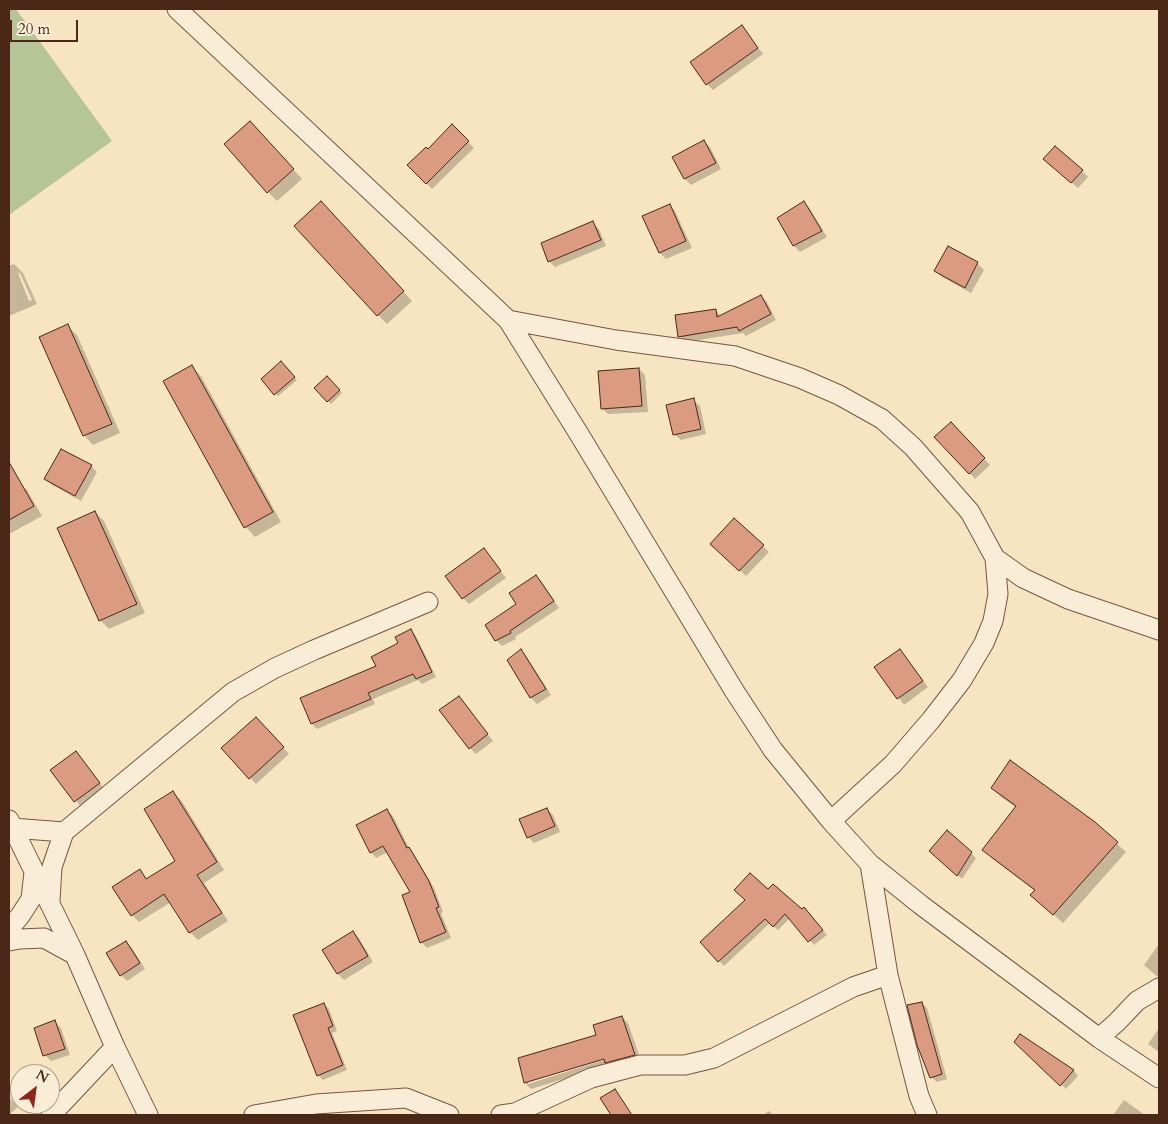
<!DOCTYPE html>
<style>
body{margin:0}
#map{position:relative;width:1168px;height:1124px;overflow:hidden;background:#f7e4c1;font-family:Cardo,serif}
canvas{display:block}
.frame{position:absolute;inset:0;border:10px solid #4a2716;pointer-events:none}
.north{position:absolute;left:10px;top:1064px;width:50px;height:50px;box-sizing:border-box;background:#faedd7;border:1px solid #b49e8a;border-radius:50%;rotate:30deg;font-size:14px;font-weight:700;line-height:20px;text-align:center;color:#4a2716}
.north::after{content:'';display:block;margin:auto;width:18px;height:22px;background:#8f2418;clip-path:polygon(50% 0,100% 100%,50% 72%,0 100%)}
.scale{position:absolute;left:10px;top:20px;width:68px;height:22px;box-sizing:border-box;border:2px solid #4a2716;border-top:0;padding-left:6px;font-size:15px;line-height:18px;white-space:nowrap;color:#4a2716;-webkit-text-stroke:4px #faedd7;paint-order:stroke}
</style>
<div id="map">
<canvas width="1168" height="1124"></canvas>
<div class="frame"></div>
<div class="north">N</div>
<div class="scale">20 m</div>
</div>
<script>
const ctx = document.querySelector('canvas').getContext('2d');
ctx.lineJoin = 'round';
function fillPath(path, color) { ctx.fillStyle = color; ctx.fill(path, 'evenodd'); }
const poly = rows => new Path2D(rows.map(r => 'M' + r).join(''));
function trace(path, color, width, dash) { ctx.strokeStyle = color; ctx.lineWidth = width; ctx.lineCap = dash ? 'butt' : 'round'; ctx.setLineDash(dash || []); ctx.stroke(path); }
const green = poly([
 [9,9,16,9,112,141,9,215]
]);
const shadow = poly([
 [742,27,763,54,713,90,707,84],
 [452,126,474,148,432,189,409,165,428,150],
 [259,131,302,179,277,201,268,192],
 [704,141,710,147,721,169,691,185,685,179,674,157],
 [1051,165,1082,171,1088,177,1078,188],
 [804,203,810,209,827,237,800,252,794,246,778,218],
 [669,205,675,211,692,248,666,259,660,253,644,216],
 [330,212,412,301,387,324,378,315],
 [593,223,599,229,606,246,555,267,549,261],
 [949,248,978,264,984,270,971,293,942,277,936,271],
 [14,264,23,273,37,304,9,316,9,266],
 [18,273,20,273,32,300,29,301],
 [761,296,767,302,776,320,746,336,743,333,686,342,680,336,716,311,722,317],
 [67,326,77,335,120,433,93,445,84,435],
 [281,363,297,380,278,396,262,379],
 [191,366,201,376,281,522,255,537,246,527,165,381],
 [639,369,645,375,648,412,608,414,602,408],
 [327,377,342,393,331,404,316,388],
 [693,400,700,406,706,434,681,440,674,434],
 [951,423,990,465,975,479,936,437],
 [91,466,97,472,81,501,52,485,46,479],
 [18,481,27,490,42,516,9,534,9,486],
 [95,512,104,521,145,613,109,629,100,620],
 [734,519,769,552,746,576,711,544],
 [484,550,506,578,469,604,463,598],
 [536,576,542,582,559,608,515,637,516,639,502,646,496,640],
 [411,630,416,636,436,677,422,684,418,680,373,699,375,704,317,729,312,724,301,699,378,666],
 [900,650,928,687,904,705,876,668],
 [521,651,527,657,551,695,537,704,531,698,508,660],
 [464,703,493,741,476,754,470,748],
 [262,724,289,754,256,784,223,748],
 [81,758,105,790,81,807,52,770],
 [992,788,1094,823,1126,852,1063,923,1041,903,1035,891,993,859,984,850,1017,808,1001,797],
 [173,793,181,800,224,870,204,883,228,921,198,940,190,932,171,902,139,922,132,915,139,871,148,880,177,861],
 [547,809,553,815,560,832,534,843,528,837],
 [387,810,393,816,409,848,414,854,434,888,443,912,441,913,451,938,427,948,421,942,404,896,412,893,388,852,376,858,371,852],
 [948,832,976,858,962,879,935,855],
 [768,891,809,913,827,935,814,945,790,918,778,930,770,923,724,966,701,942,747,901],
 [353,932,359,938,373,962,344,980,338,974,324,950],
 [126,942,132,948,145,969,127,981,121,975],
 [1159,944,1159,978,1144,965],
 [922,1003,927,1008,947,1079,937,1082,931,1077],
 [324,1004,329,1009,337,1031,332,1033,347,1070,323,1080,318,1075],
 [622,1017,628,1023,641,1061,609,1065,531,1089,525,1083,520,1059,597,1036],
 [610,1056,610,1058,528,1084,528,1081],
 [55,1022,61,1028,70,1055,51,1061,45,1055],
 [1159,1028,1159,1052,1148,1044],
 [1020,1036,1074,1071,1078,1076,1066,1089,1016,1042],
 [9,1097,18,1107,9,1115],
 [1124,1100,1145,1115,1113,1115],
 [769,1111,773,1115,763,1115]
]);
const building = poly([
 [742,25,758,48,706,85,690,62,742,25],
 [250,121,294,169,267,193,224,144,250,121],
 [452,124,469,141,426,184,407,165,426,147,428,149,452,124],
 [704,140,716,163,684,179,672,157,704,140],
 [1055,146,1083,170,1071,183,1043,159,1055,146],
 [321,201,404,291,377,316,294,226,321,201],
 [804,201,822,231,793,246,777,218,804,201],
 [670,204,686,241,659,253,642,216,670,204],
 [593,221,601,240,548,262,541,243,593,221],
 [948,246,978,262,965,288,934,271,948,246],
 [761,295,771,314,739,331,737,327,678,337,675,315,716,309,717,317,761,295],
 [68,324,112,424,83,436,39,337,68,324],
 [281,361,295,377,274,395,261,379,281,361],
 [192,365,273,512,244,528,163,381,192,365],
 [639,368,642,406,601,409,598,371,639,368],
 [327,376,340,390,327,402,314,388,327,376],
 [694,398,701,429,673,435,666,405,694,398],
 [951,422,985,458,969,474,934,437,951,422],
 [61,449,92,465,75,496,44,479,61,449],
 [9,462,34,506,9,520,9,462],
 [95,511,137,604,99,621,57,528,95,511],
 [734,518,764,545,739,571,710,544,734,518],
 [484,548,501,571,462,599,445,576,484,548],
 [536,575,554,601,510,631,511,633,495,641,485,625,516,604,509,593,536,575],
 [411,629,432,672,416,679,413,674,368,693,371,699,311,724,300,698,376,666,371,657,398,643,395,637,411,629],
 [521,649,546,689,530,698,507,660,521,649],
 [900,649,923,681,897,699,874,667,900,649],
 [459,696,488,734,469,749,439,710,459,696],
 [256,717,284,747,249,779,221,748,256,717],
 [76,751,100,783,74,802,50,770,76,751],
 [1010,760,1095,822,1118,842,1053,915,1030,895,1035,890,982,850,1016,806,991,788,1010,760],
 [173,791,217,862,197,875,222,913,189,933,164,894,131,916,112,887,140,869,146,879,175,861,144,809,173,791],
 [547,808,555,826,527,838,519,819,547,808],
 [387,809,407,848,409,847,429,881,439,907,436,908,446,932,420,943,402,895,410,892,383,846,370,853,356,825,387,809],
 [947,830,972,852,957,876,929,851,947,830],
 [750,873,768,889,773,884,802,909,804,907,823,930,808,942,785,914,773,927,765,919,718,962,700,942,745,900,734,890,750,873],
 [353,931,368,956,337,974,322,950,353,931],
 [126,941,140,963,120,976,106,953,126,941],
 [922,1002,942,1074,930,1078,917,1045,907,1005,922,1002],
 [324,1003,333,1026,328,1028,343,1065,317,1076,293,1015,324,1003],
 [622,1016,635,1055,605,1063,604,1059,524,1083,518,1058,596,1035,593,1025,622,1016],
 [55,1020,65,1049,43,1056,34,1028,55,1020],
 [1020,1034,1074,1070,1060,1086,1014,1042,1020,1034],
 [615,1089,632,1115,611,1115,600,1098,615,1089]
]);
const minor = poly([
 [177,9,508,320,579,434,735,692,773,750,831,821,870,864,921,905,1099,1038,1159,1078],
 [508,320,616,340,735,356,800,378,839,395,882,419,913,447,970,512,995,558,998,594,993,621,984,643,962,680,931,720,893,764,831,821],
 [995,558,1023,578,1068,599,1159,630],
 [9,820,75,955,115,1047,148,1115],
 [12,828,64,832,233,692,275,668,314,650,428,602],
 [870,864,888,975,919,1096,927,1115],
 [50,901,52,867,64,832],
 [9,929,20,916,31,899,34,872],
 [9,941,20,939,44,938,75,955],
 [1099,1038,1117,1022,1137,1001,1159,988],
 [51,1115,115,1047],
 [254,1115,316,1104,406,1098,449,1115],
 [501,1115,515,1113,591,1078,640,1065,685,1065,714,1058,853,987,888,975]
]);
fillPath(green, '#b6c598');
fillPath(shadow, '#0003');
fillPath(building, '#db9b80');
trace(building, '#4a2716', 1);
trace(minor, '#755641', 21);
trace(minor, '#faedd7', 19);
</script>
